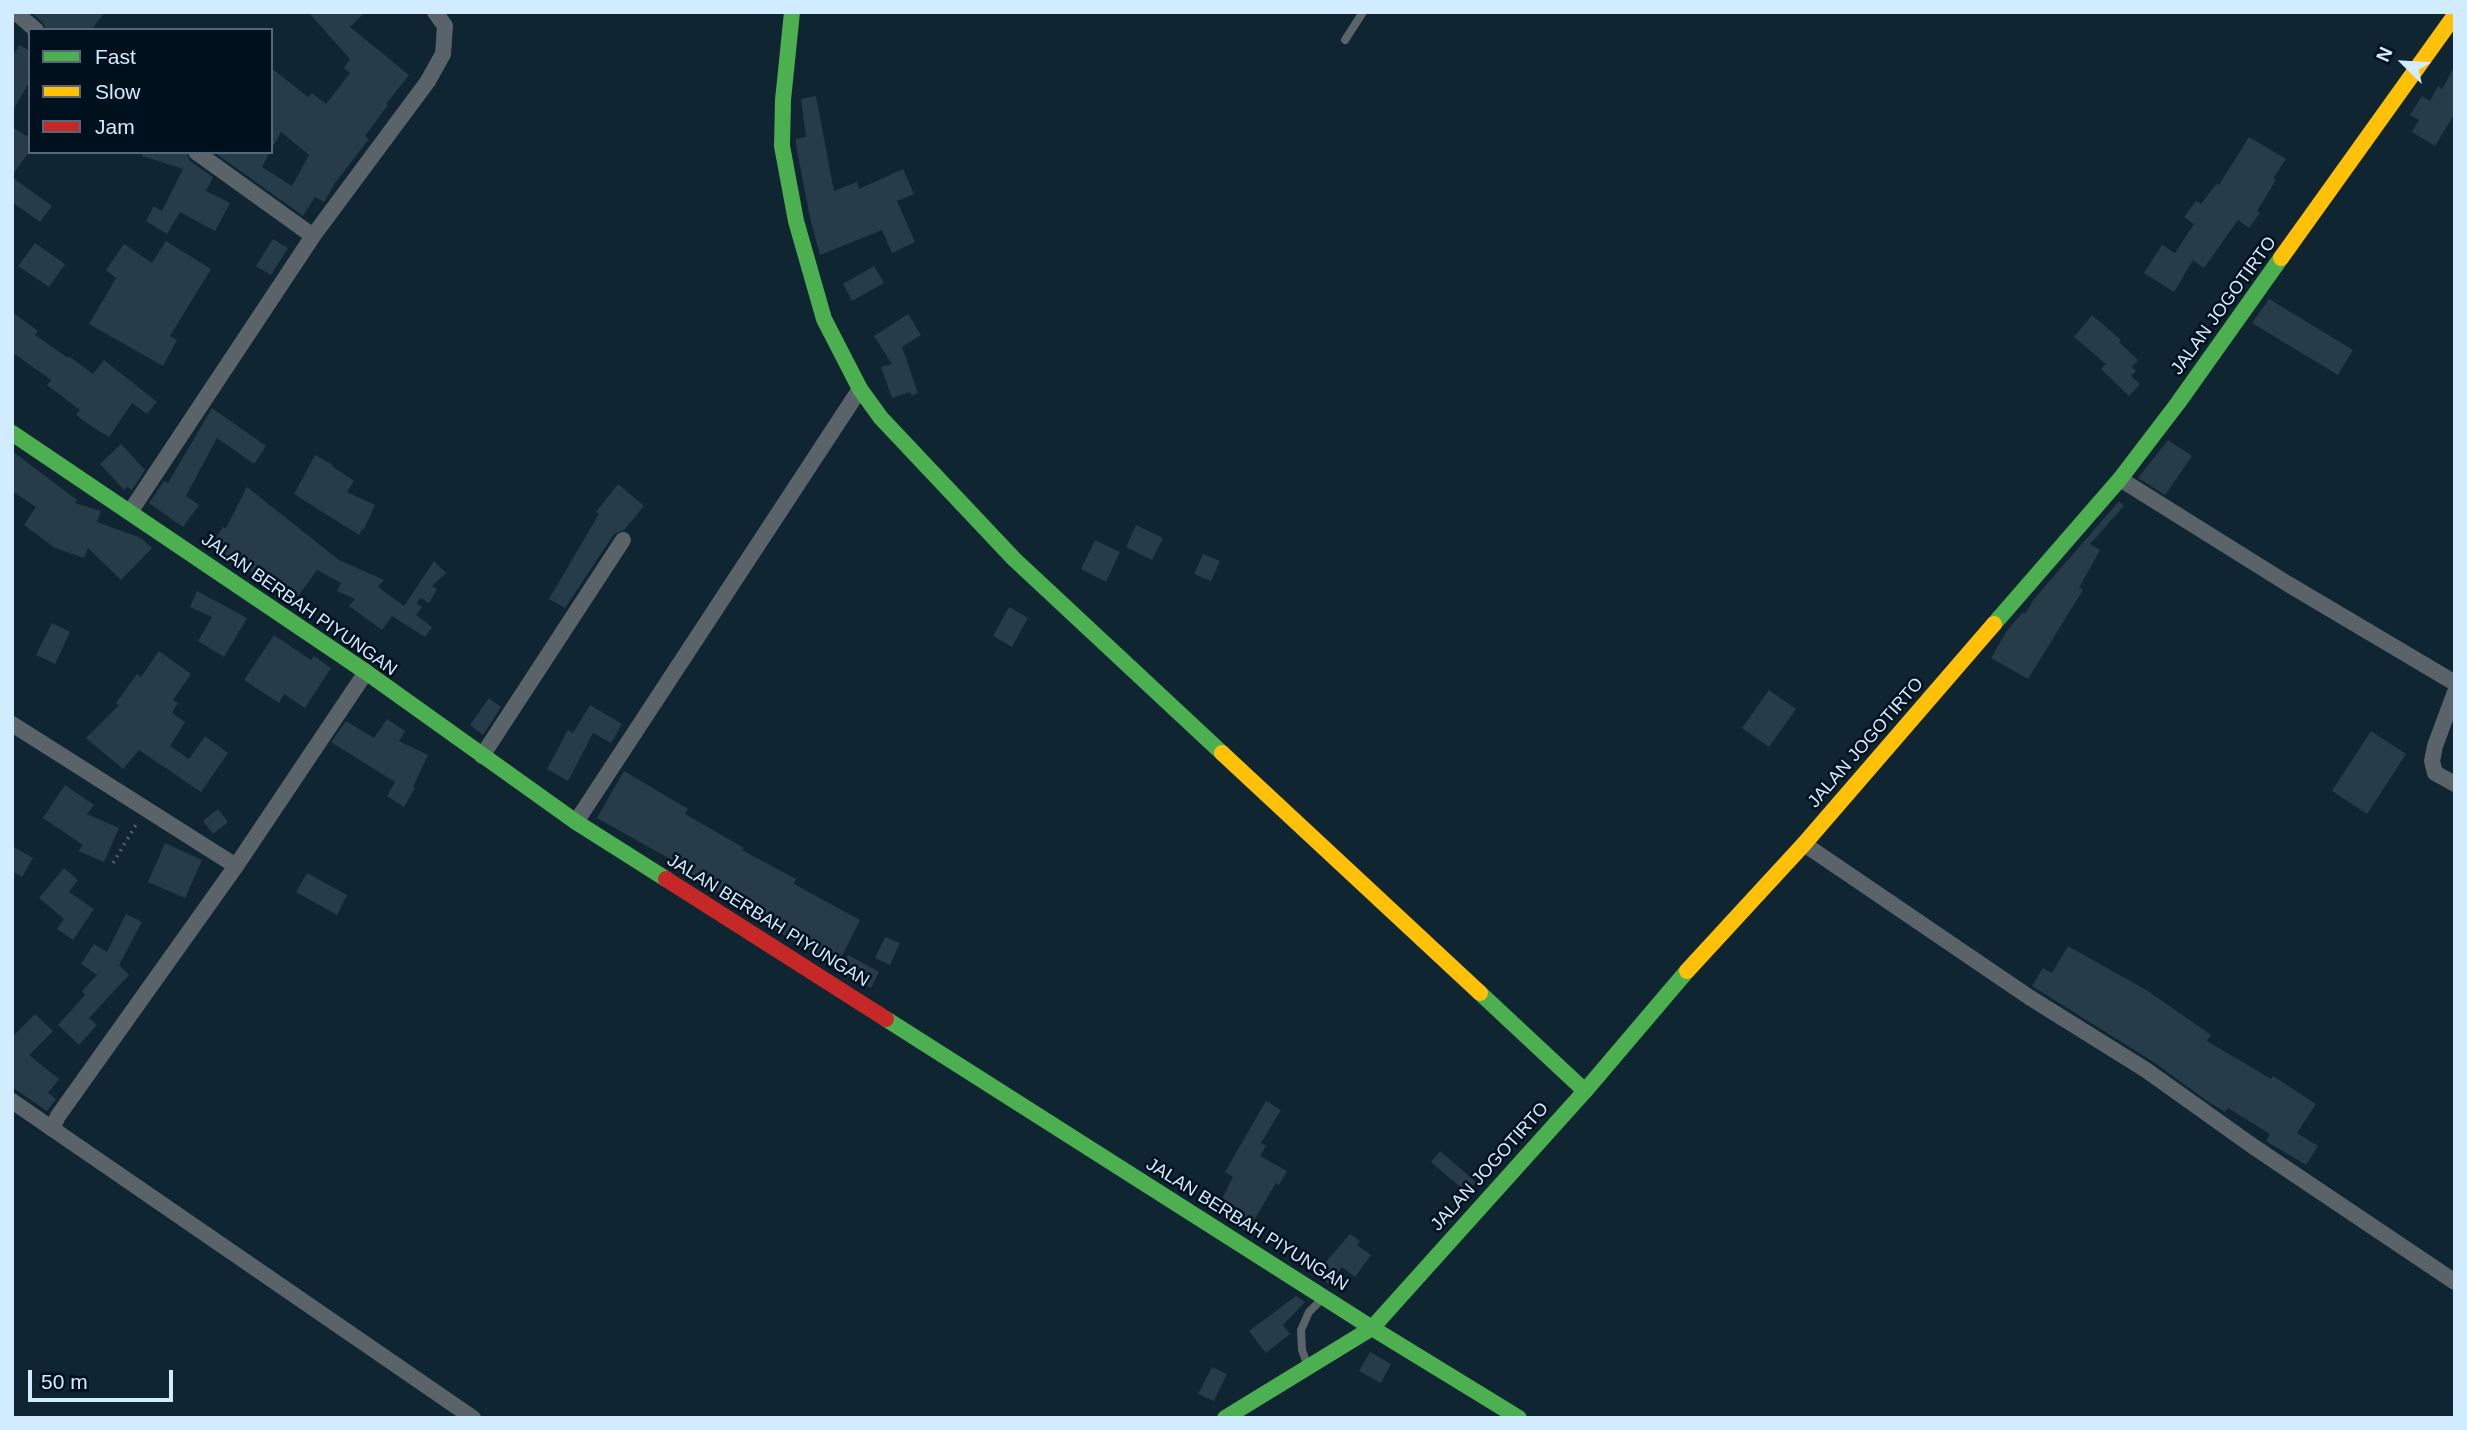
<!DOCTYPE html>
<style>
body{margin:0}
#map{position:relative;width:2467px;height:1430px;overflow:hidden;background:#0f2531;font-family:Arial,sans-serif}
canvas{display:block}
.frame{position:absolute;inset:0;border:14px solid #d2ecff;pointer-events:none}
.legend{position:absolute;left:28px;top:28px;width:245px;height:126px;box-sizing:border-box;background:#00101d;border:2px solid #546877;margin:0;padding:9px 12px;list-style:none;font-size:21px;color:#d2ecff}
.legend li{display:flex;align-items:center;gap:14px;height:35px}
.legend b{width:35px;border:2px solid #546877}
.north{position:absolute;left:2369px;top:28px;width:70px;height:70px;-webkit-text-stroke:5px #00101d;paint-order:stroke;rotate:294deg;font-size:19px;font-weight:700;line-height:28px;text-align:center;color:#d2ecff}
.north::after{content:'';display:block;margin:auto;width:24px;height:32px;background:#d2ecff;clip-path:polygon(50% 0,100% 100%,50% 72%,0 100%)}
.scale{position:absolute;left:28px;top:1370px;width:145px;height:32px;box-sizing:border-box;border:4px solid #d2ecff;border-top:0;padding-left:9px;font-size:21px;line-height:24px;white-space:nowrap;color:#d2ecff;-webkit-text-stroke:5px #00101d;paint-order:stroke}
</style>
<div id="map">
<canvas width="2467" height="1430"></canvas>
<div class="frame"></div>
<ul class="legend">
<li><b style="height:9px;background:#4caf50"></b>Fast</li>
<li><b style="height:9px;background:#ffc107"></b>Slow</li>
<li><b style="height:9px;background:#c62828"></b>Jam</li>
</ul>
<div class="north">N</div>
<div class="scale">50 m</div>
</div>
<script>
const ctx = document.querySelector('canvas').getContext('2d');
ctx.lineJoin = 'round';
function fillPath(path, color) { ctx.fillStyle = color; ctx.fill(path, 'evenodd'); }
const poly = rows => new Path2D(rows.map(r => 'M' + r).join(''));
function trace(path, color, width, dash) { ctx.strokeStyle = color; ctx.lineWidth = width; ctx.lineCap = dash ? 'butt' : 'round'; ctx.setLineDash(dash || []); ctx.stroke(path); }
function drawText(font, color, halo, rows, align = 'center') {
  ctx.font = font + ' Arial,sans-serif'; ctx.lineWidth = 5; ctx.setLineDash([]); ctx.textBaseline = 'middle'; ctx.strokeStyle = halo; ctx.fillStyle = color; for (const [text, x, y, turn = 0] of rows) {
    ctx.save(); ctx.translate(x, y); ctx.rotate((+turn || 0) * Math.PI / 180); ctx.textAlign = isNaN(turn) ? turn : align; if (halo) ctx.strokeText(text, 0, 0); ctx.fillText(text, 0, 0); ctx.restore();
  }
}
const building = poly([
 [31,12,105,12,91,30,46,30,43,23],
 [308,12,365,12,350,27,409,75,386,104,388,105,365,136,369,139,335,183,324,202,315,197,303,216,214,152,270,152,262,167,292,186,309,155,281,132,271,150,271,68,308,97,312,93,326,104,350,73,344,68,350,59],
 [19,45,30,51,30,81,12,112,12,58],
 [2455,66,2455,113,2435,146,2412,132,2419,120,2410,115,2422,96,2430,101,2438,86,2442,89],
 [816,96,834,191,857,182,859,189,903,169,914,194,897,201,915,242,892,253,882,230,820,255,810,218,796,145,796,139,806,137,801,99],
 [12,127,30,138,30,151,12,175],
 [2249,137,2286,159,2273,178,2276,180,2257,211,2260,213,2249,228,2238,220,2204,268,2193,260,2174,292,2144,273,2162,245,2175,253,2194,224,2184,217,2196,201,2201,204,2217,183,2219,185],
 [142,152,186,152,190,161,213,177,206,191,230,203,215,231,180,212,167,234,146,221,154,206,162,211,183,169,142,156],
 [12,177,52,206,40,222,12,202],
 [273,239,288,248,271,275,256,266],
 [166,241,211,269,170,336,177,340,163,366,89,324,116,278,106,270,124,244,152,263],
 [35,243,65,264,49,287,18,266],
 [874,266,884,283,852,301,843,284],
 [2269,299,2353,350,2338,375,2252,323],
 [12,312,38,331,35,335,68,358,69,356,93,374,104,360,157,402,147,414,132,403,109,437,91,426,76,415,80,410,47,385,51,380,12,352],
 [908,314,921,335,902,347,918,393,912,396,910,392,892,398,881,367,892,364,874,336],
 [2092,315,2121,340,2119,342,2138,360,2132,367,2136,371,2131,376,2140,384,2129,396,2101,369,2106,364,2074,337],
 [212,408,266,446,254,464,217,438,186,496,199,505,183,527,149,503,164,481,168,483],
 [2168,440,2192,456,2165,495,2138,478],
 [121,444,145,470,132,490,127,487,124,490,100,464],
 [12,451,77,500,75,503,101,511,97,522,141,538,152,548,121,580,88,548,84,558,55,548,24,525,36,507,12,491],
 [315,455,333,465,332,466,354,481,347,492,375,505,364,529,362,529,359,535,294,494],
 [618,484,644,506,624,530,614,534,565,608,549,599,599,514,596,512],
 [247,487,339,560,384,580,378,587,404,606,434,561,446,573,432,586,437,589,429,603,421,598,416,603,422,607,416,615,432,627,425,637,392,616,382,630,349,606,355,599,337,591,341,583,317,570,292,605,278,595,283,588,244,568,211,545,223,527,226,528],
 [2119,501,2124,506,2090,544,2100,550,2079,588,2083,590,2028,679,1991,658,2006,632,2023,612,2025,614,2034,599],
 [1136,525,1163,538,1152,560,1126,547],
 [1095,540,1120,552,1106,582,1081,569],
 [1203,554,1220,561,1211,581,1194,574],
 [197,591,247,618,224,657,198,641,212,617,190,607],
 [1009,607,1028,618,1012,647,993,636],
 [52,623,70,632,55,664,36,655],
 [274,635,311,660,314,656,331,668,305,708,284,694,279,703,244,680],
 [159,651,191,674,173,700,178,703,172,713,185,722,170,746,189,759,205,736,228,753,201,792,139,750,123,769,86,738,119,705,116,703,137,674,141,677],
 [1769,690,1796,709,1769,747,1742,728],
 [489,698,501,707,483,735,470,725],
 [590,705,622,724,611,743,593,733,568,781,547,769,568,730,573,733],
 [387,719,405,731,399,741,428,755,413,787,415,788,404,807,387,796,395,782,331,742,346,721,374,738],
 [2371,731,2406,754,2367,814,2332,791],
 [624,771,688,809,685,814,744,848,742,850,796,879,794,884,860,920,837,966,773,929,774,927,717,891,716,893,703,886,705,882,669,862,670,859,597,818],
 [65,785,94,805,87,814,119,828,104,862,78,851,83,845,43,818],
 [218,809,228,822,213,834,203,821],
 [165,843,202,860,185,898,148,882],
 [12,846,33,858,22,877,12,871],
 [64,868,78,880,69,892,94,909,73,940,57,929,64,919,39,898],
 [307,873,347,895,337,915,296,892],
 [126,914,142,922,119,965,129,975,89,1018,97,1025,79,1045,58,1025,85,995,82,991,97,975,81,964,94,944,107,952],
 [885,937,900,943,890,965,875,958],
 [2068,946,2148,991,2211,1035,2207,1041,2271,1079,2273,1076,2316,1104,2297,1133,2318,1146,2306,1165,2266,1141,2270,1134,2228,1108,2225,1112,2210,1103,2152,1061,2032,986,2043,968,2052,973],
 [848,955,879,972,871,988,839,972],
 [35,1014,53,1031,29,1055,59,1079,48,1093,56,1099,47,1111,12,1087,12,1037],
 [1266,1101,1281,1110,1261,1143,1266,1146,1260,1156,1287,1171,1279,1185,1276,1183,1247,1232,1226,1218,1231,1209,1220,1203,1233,1177,1225,1172],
 [1440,1151,1476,1182,1467,1193,1431,1162],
 [1350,1234,1360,1241,1357,1245,1371,1255,1355,1277,1342,1267,1329,1284,1315,1275],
 [1296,1296,1305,1302,1283,1325,1290,1334,1266,1353,1249,1331],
 [1370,1352,1391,1364,1381,1383,1359,1371],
 [1212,1367,1227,1374,1214,1401,1198,1394]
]);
const path = poly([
 [113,863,137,823]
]);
const lane = poly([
 [1345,40,1363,12],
 [1307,1364,1302,1350,1301,1330,1309,1312,1323,1298]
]);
const street = poly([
 [15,12,36,30],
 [196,152,313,236],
 [2120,479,2288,584,2455,683],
 [130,512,313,236,428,81,443,54,445,26,435,12],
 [2455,692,2435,746,2432,761,2435,773,2455,784],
 [12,724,236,866],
 [482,756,623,540],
 [576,822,860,389],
 [1804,844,2029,997,2146,1070,2254,1147,2455,1282],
 [12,1101,473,1418],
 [52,1129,58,1116,236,866,366,672]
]);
const fast = poly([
 [792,12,783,100,782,146,796,221,824,319,860,389,881,418,1014,559,1222,753],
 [12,433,366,672,576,822,666,879],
 [1994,624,2120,479,2178,403,2281,258],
 [1480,993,1585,1091],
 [886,1019,1372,1328,1519,1418],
 [1225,1418,1372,1328,1585,1091,1687,971]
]);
const slow = poly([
 [2281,258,2455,15],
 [1222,753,1480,993],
 [1687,971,1804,844,1994,624]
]);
const jam = poly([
 [666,879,886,1019]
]);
const streetNames = [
 ["JALAN JOGOTIRTO",2224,306,-54],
 ["JALAN BERBAH PIYUNGAN",299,605,35],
 ["JALAN JOGOTIRTO",1866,743,-49],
 ["JALAN BERBAH PIYUNGAN",768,921,32],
 ["JALAN JOGOTIRTO",1490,1167,-48],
 ["JALAN BERBAH PIYUNGAN",1247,1225,32]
];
fillPath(building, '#263c49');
trace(path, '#525f67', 3.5, [2, 5]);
trace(lane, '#5a636a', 8);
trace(street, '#5a636a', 16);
trace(fast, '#4caf50', 16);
trace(slow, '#ffc107', 16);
trace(jam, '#c62828', 16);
drawText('18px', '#d2ecff', '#00101d', streetNames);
</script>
